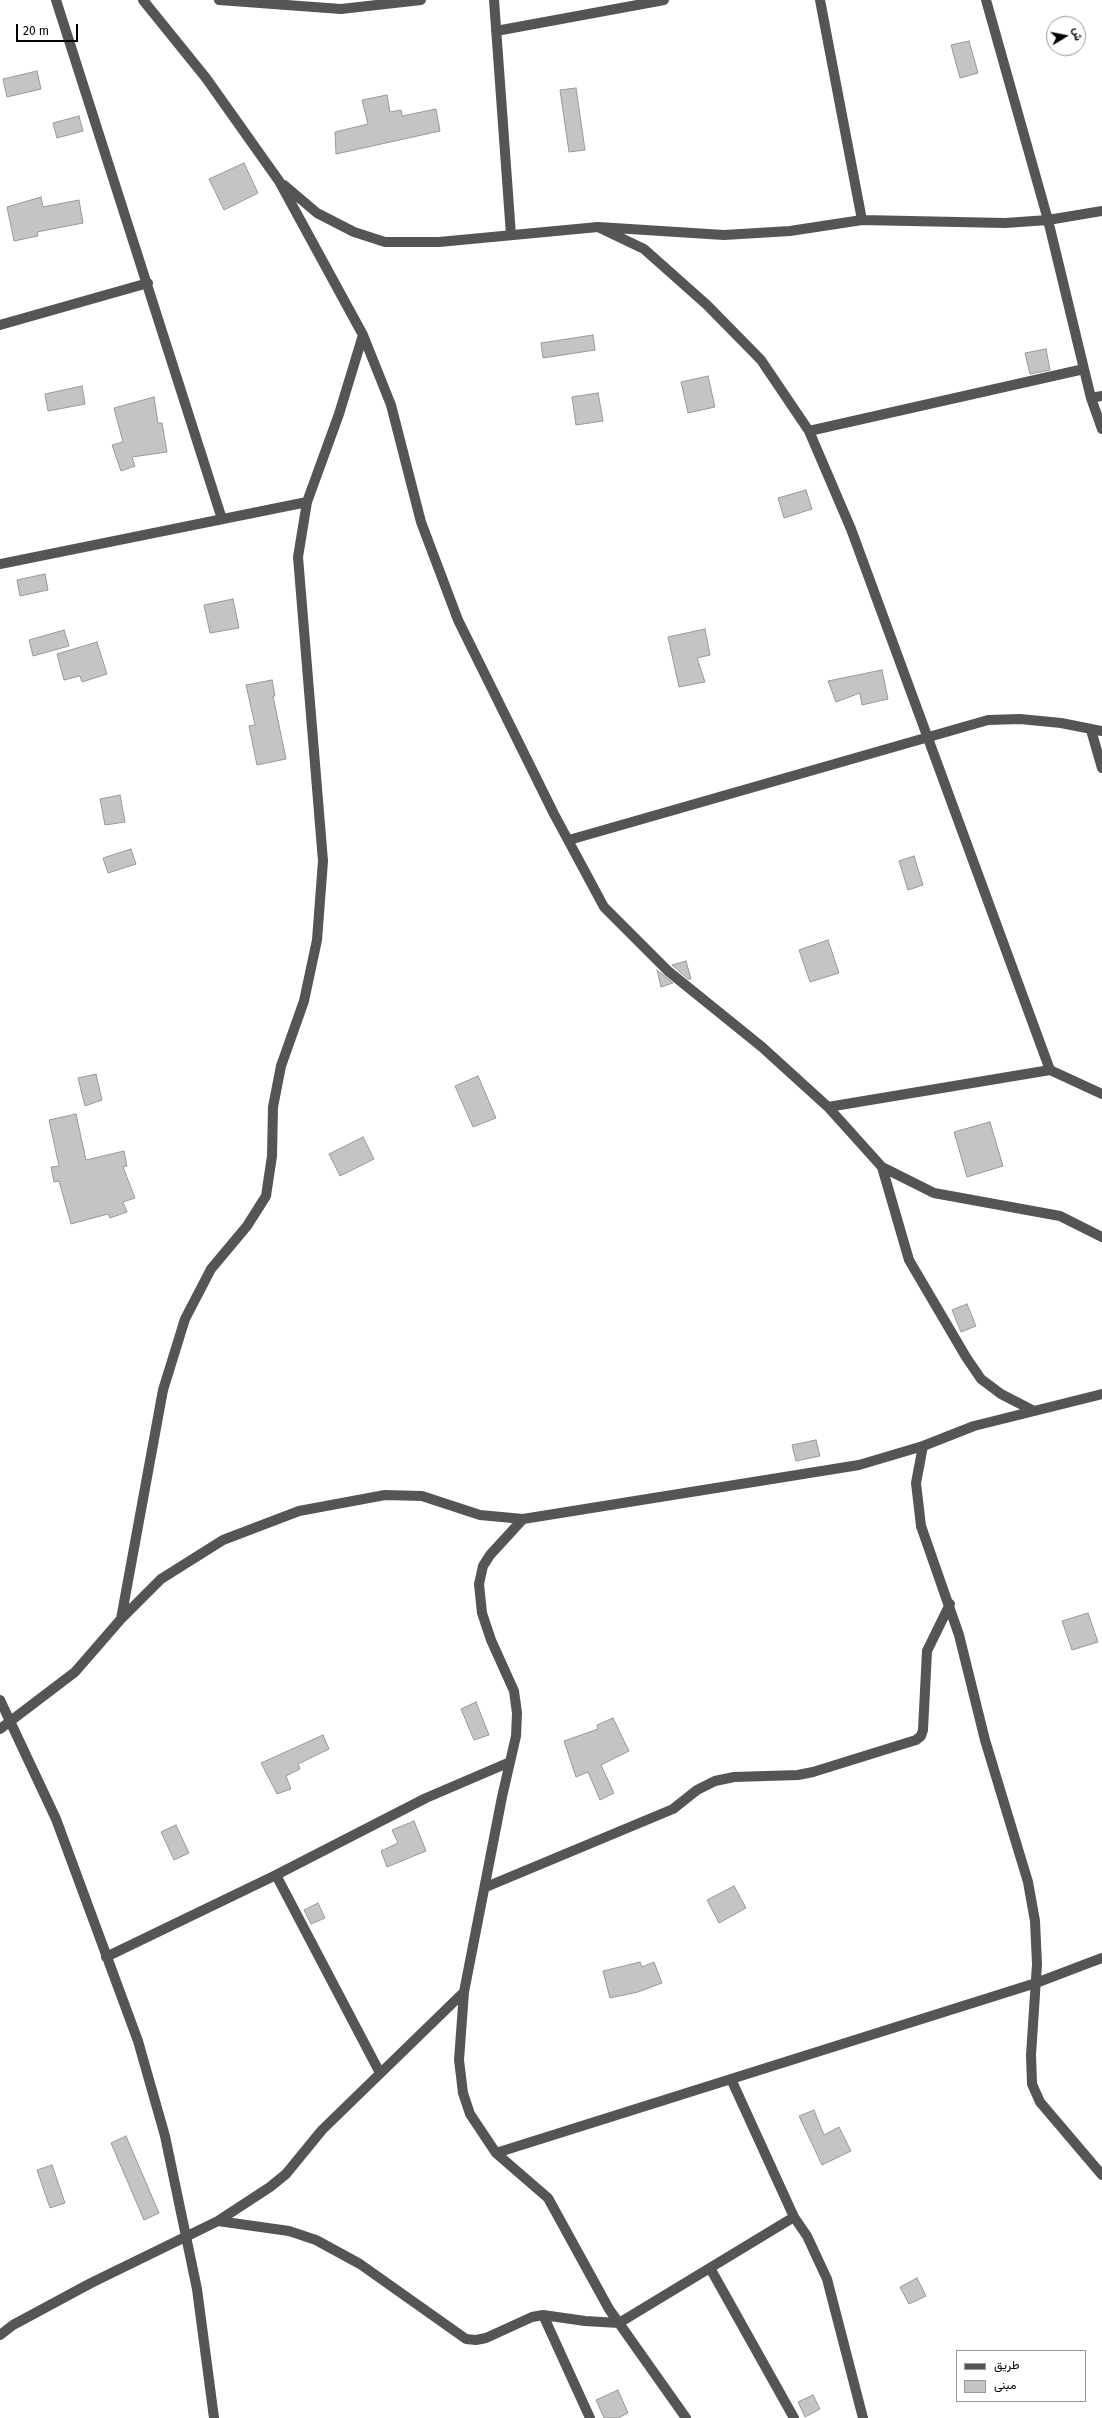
<!DOCTYPE html>
<meta charset="utf-8">
<style>
body{margin:0}
#map{position:relative;width:1102px;height:2418px;overflow:hidden;background:#fff;font-family:"Fira Sans",Vazirmatn,sans-serif}
canvas{display:block}
.legend{position:absolute;left:956px;top:2350px;width:130px;height:52px;box-sizing:border-box;background:#fff;border:1px solid #999;margin:0;padding:5px 7px;list-style:none;font-size:12px;color:#000}
.legend li{display:flex;align-items:center;gap:8px;height:20px}
.legend b{width:20px;border:1px solid #999}
.north{position:absolute;left:1046px;top:16px;width:40px;height:40px;box-sizing:border-box;background:#fff;border:1px solid #999;border-radius:50%;rotate:80deg;font-size:11px;font-weight:700;line-height:16px;text-align:center;color:#000}
.north::after{content:'';display:block;margin:auto;width:14px;height:18px;background:#000;clip-path:polygon(50% 0,100% 100%,50% 72%,0 100%)}
.scale{position:absolute;left:16px;top:24px;width:62px;height:18px;box-sizing:border-box;border:2px solid #000;border-top:0;padding-left:5px;font-size:12px;line-height:14px;white-space:nowrap;color:#000;-webkit-text-stroke:3px #fff;paint-order:stroke}
</style>
<div id="map">
<canvas width="1102" height="2418"></canvas>
<ul class="legend">
<li><b style="height:5px;background:#555"></b>طريق</li>
<li><b style="height:11px;background:#c4c4c4"></b>مبنى</li>
</ul>
<div class="north">ش</div>
<div class="scale">20 m</div>
</div>
<script>
const ctx = document.querySelector('canvas').getContext('2d');
ctx.lineJoin = 'round';
function fillPath(path, color) { ctx.fillStyle = color; ctx.fill(path, 'evenodd'); }
const poly = rows => new Path2D(rows.map(r => 'M' + r).join(''));
function trace(path, color, width, dash) { ctx.strokeStyle = color; ctx.lineWidth = width; ctx.lineCap = dash ? 'butt' : 'round'; ctx.setLineDash(dash || []); ctx.stroke(path); }
const building = poly([
 [969,41,978,73,960,78,951,45,969,41],
 [37,71,41,89,7,97,3,79,37,71],
 [576,88,585,150,569,152,560,90,576,88],
 [387,95,390,112,401,110,402,116,436,109,440,131,336,154,335,132,368,124,362,100,387,95],
 [79,116,83,131,57,138,53,123,79,116],
 [244,163,258,193,224,210,209,179,244,163],
 [41,197,43,207,79,200,83,223,37,232,38,236,14,241,7,207,41,197],
 [593,335,595,350,543,358,541,343,593,335],
 [1046,349,1050,370,1030,374,1025,353,1046,349],
 [708,376,715,407,688,413,681,382,708,376],
 [82,386,85,404,48,411,45,394,82,386],
 [598,393,603,421,576,425,572,397,598,393],
 [154,397,158,423,162,423,167,452,132,457,135,466,121,471,112,445,123,442,114,408,154,397],
 [806,490,812,509,784,518,778,498,806,490],
 [45,574,48,590,20,596,17,580,45,574],
 [233,599,239,628,210,633,204,605,233,599],
 [705,629,710,655,697,658,705,682,679,687,668,637,705,629],
 [64,630,69,646,33,656,29,640,64,630],
 [97,642,107,674,82,682,80,676,64,680,57,654,97,642],
 [882,670,888,699,862,705,860,693,836,702,828,681,882,670],
 [272,680,275,696,273,696,286,759,257,765,249,726,255,725,246,685,272,680],
 [120,795,125,822,105,825,100,799,120,795],
 [131,849,136,864,108,873,103,858,131,849],
 [914,856,923,885,908,890,899,861,914,856],
 [828,940,839,973,810,982,799,950,828,940],
 [686,961,691,979,688,979,672,965,686,961],
 [657,970,673,983,661,987,657,970],
 [96,1074,102,1100,85,1106,78,1078,96,1074],
 [478,1076,496,1118,473,1127,455,1086,478,1076],
 [76,1114,86,1160,124,1151,127,1166,123,1167,135,1198,123,1202,127,1212,110,1218,108,1214,71,1224,59,1181,54,1182,51,1167,59,1166,49,1120,76,1114],
 [990,1122,1003,1166,967,1177,954,1132,990,1122],
 [363,1137,374,1159,340,1176,329,1154,363,1137],
 [967,1304,976,1326,961,1332,952,1310,967,1304],
 [816,1440,820,1456,796,1461,792,1445,816,1440],
 [1088,1613,1098,1642,1072,1650,1062,1621,1088,1613],
 [476,1702,489,1735,474,1740,461,1709,476,1702],
 [613,1718,629,1751,601,1765,614,1793,600,1800,588,1772,576,1777,564,1741,598,1729,597,1725,613,1718],
 [323,1735,329,1749,298,1764,300,1769,286,1776,291,1789,277,1794,261,1763,323,1735],
 [414,1821,426,1851,387,1867,381,1851,398,1843,392,1830,414,1821],
 [176,1825,189,1853,174,1860,161,1832,176,1825],
 [734,1886,746,1908,719,1923,707,1900,734,1886],
 [318,1903,325,1918,311,1924,304,1910,318,1903],
 [640,1962,642,1967,654,1962,662,1983,638,1992,610,1998,603,1971,640,1962],
 [814,2110,824,2135,839,2127,851,2151,822,2165,799,2116,814,2110],
 [126,2136,159,2213,144,2220,111,2143,126,2136],
 [52,2165,65,2203,50,2208,37,2170,52,2165],
 [917,2278,926,2296,909,2304,900,2287,917,2278],
 [618,2390,628,2413,618,2418,604,2418,596,2400,618,2390],
 [813,2395,820,2409,805,2417,798,2402,813,2395]
]);
const minor = poly([
 [56,0,222,519],
 [143,0,206,78,279,181,363,335,391,405,421,522,458,620,554,814,604,907,668,971,762,1047,828,1107,882,1167,934,1193,1060,1216,1102,1237],
 [219,0,341,9,421,0],
 [494,0,511,235],
 [820,0,862,220],
 [986,0,1048,220,1091,398,1102,429],
 [496,31,664,0],
 [284,185,317,213,354,232,385,242,439,242,598,227,724,235,790,231,862,220,1005,223,1048,220,1102,211],
 [598,227,644,249,707,305,761,360,809,431,851,529,1050,1070],
 [0,325,148,283],
 [1091,398,1102,396],
 [809,431,1084,369],
 [0,564,307,502],
 [1091,730,1102,768],
 [569,840,988,720,1020,719,1061,723,1102,731],
 [828,1107,1050,1070,1102,1094],
 [882,1167,909,1260,966,1357,981,1379,1001,1394,1034,1411],
 [923,1446,916,1483,921,1526,959,1635,985,1740,1028,1882,1035,1921,1037,1964,1031,2055,1032,2084,1040,2102,1102,2175],
 [523,1519,490,1555,483,1566,479,1584,482,1613,491,1640,514,1691,517,1713,516,1736,502,1797,464,1992,459,2060,463,2093,470,2114,496,2153,548,2198,609,2309,686,2418],
 [121,1619,163,1390,185,1319,211,1269,247,1226,266,1196,272,1156,273,1107,281,1066,304,1001,317,940,323,861,298,557,307,502,339,414,363,335],
 [0,1700,56,1819,138,2041,165,2136,197,2289,214,2418],
 [0,1729,75,1672,121,1619,161,1579,223,1540,299,1511,385,1495,422,1496,480,1515,523,1519,859,1465,923,1446,974,1426,1102,1394],
 [276,1875,380,2073],
 [486,1887,673,1809,697,1790,715,1781,734,1777,798,1775,813,1772,916,1740,921,1736,923,1730,927,1651,950,1604],
 [106,1957,276,1875,426,1798,510,1762],
 [731,2079,794,2217,807,2236,827,2279,863,2418],
 [496,2153,1036,1983,1102,1958],
 [218,2221,289,2231,316,2240,360,2264,466,2339,476,2340,486,2338,532,2317,543,2315,585,2321,619,2323,794,2217],
 [710,2268,794,2418],
 [543,2315,590,2418],
 [0,2335,13,2325,91,2283,218,2221,270,2187,286,2174,322,2130,464,1992]
]);
fillPath(building, '#c4c4c4');
trace(building, '#999', 1);
trace(minor, '#555', 10);
</script>
